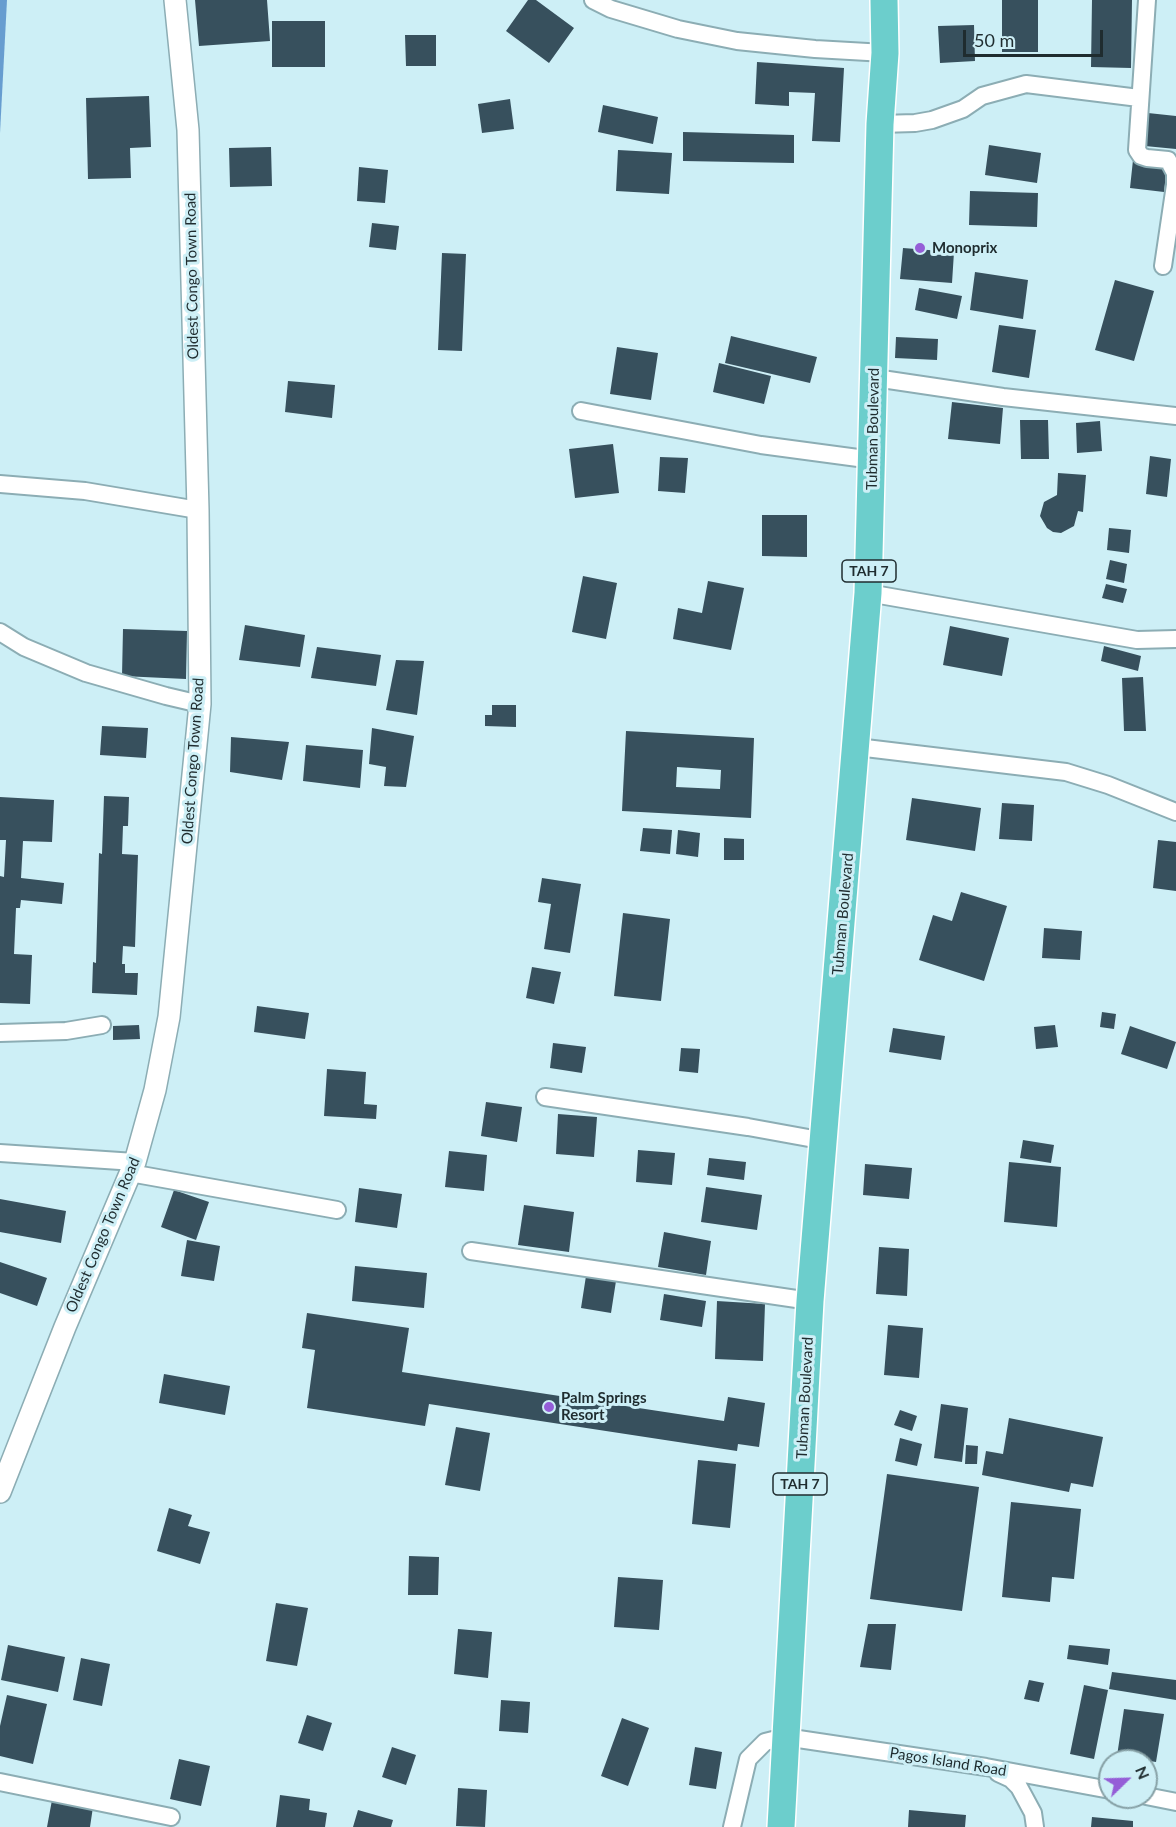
<!DOCTYPE html>
<style>
body{margin:0}
#map{position:relative;width:1176px;height:1827px;overflow:hidden;background:#cdeff6;font-family:Lato,sans-serif}
canvas{display:block}
.north{position:absolute;left:1098px;top:1749px;width:60px;height:60px;box-sizing:border-box;background:#cdeff6;border:2px solid #87a1a6;border-radius:50%;rotate:67deg;font-size:16px;font-weight:700;line-height:24px;text-align:center;color:#1f2c2f}
.north::after{content:'';display:block;margin:auto;width:21px;height:27px;background:#955ed7;clip-path:polygon(50% 0,100% 100%,50% 72%,0 100%)}
.scale{position:absolute;left:963px;top:30px;width:140px;height:27px;box-sizing:border-box;border:3px solid #1f2c2f;border-top:0;padding-left:8px;font-size:18px;line-height:21px;white-space:nowrap;color:#1f2c2f;-webkit-text-stroke:4px #cdeff6;paint-order:stroke}
</style>
<div id="map">
<canvas width="1176" height="1827"></canvas>
<div class="north">N</div>
<div class="scale">50 m</div>
</div>
<script>
const ctx = document.querySelector('canvas').getContext('2d');
ctx.lineJoin = 'round';
function fillPath(path, color) { ctx.fillStyle = color; ctx.fill(path, 'evenodd'); }
const poly = rows => new Path2D(rows.map(r => 'M' + r).join(''));
function trace(path, color, width, dash) { ctx.strokeStyle = color; ctx.lineWidth = width; ctx.lineCap = dash ? 'butt' : 'round'; ctx.setLineDash(dash || []); ctx.stroke(path); }
function drawText(font, color, halo, rows, align = 'center') {
  ctx.font = font + ' Lato,sans-serif'; ctx.lineWidth = 6; ctx.setLineDash([]); ctx.textBaseline = 'middle'; ctx.strokeStyle = halo; ctx.fillStyle = color; for (const [text, x, y, turn = 0] of rows) {
    ctx.save(); ctx.translate(x, y); ctx.rotate((+turn || 0) * Math.PI / 180); ctx.textAlign = isNaN(turn) ? turn : align; if (halo) ctx.strokeText(text, 0, 0); ctx.fillText(text, 0, 0); ctx.restore();
  }
}
const water = poly([
 [0,0,7,0,0,133]
]);
const building = poly([
 [195,0,267,0,270,41,199,46],
 [528,0,536,0,574,28,549,63,506,31],
 [1002,0,1038,0,1038,52,1002,52],
 [1092,0,1132,0,1131,68,1091,67],
 [272,21,325,21,325,67,272,67],
 [974,25,975,61,940,63,938,26],
 [405,35,436,35,436,66,406,66],
 [757,62,844,68,840,142,812,141,815,93,789,92,789,106,755,104],
 [149,96,151,147,130,148,131,178,88,179,86,98],
 [510,99,514,129,482,133,478,104],
 [603,105,658,117,653,144,598,132],
 [1148,113,1176,116,1176,149,1145,146],
 [683,132,794,135,794,163,683,161],
 [989,145,1041,153,1037,183,985,175],
 [271,147,272,186,230,187,229,148],
 [618,150,672,153,669,194,616,191],
 [1133,160,1167,164,1164,192,1130,188],
 [359,167,388,170,385,203,357,201],
 [970,191,1038,193,1037,227,969,225],
 [372,223,399,226,396,250,369,247],
 [903,248,954,252,952,283,900,279],
 [442,253,466,254,462,351,438,350],
 [975,272,1028,280,1023,319,970,310],
 [1115,280,1154,291,1134,361,1095,350],
 [919,288,962,296,957,319,915,310],
 [999,325,1036,330,1029,378,992,372],
 [731,336,817,357,810,383,725,363],
 [896,337,938,339,937,360,895,358],
 [617,347,658,353,651,400,610,394],
 [719,363,771,376,764,404,713,392],
 [288,381,335,385,332,418,285,412],
 [952,402,1003,408,1000,444,948,439],
 [1020,420,1048,420,1049,459,1021,459],
 [1100,421,1102,451,1077,453,1076,423],
 [613,444,619,493,575,498,569,449],
 [1150,456,1171,459,1167,497,1146,494],
 [660,457,688,458,685,493,658,491],
 [1058,473,1086,475,1083,512,1078,511,1074,526,1061,533,1053,532,1047,528,1040,516,1044,502,1057,495],
 [762,515,807,515,807,557,762,556],
 [1109,528,1131,530,1129,553,1107,550],
 [1110,560,1127,564,1124,583,1106,579],
 [583,576,617,583,606,639,572,632],
 [708,581,744,588,731,650,673,639,678,608,702,613],
 [1106,584,1127,589,1123,603,1102,598],
 [245,625,305,635,300,667,239,660],
 [950,626,1009,638,1002,676,943,665],
 [123,629,187,631,186,679,122,676],
 [1104,646,1141,656,1138,671,1101,661],
 [317,647,381,655,376,686,311,678],
 [396,660,424,661,417,715,386,710],
 [1143,677,1146,731,1124,731,1122,678],
 [492,705,516,705,516,727,485,726,485,715,492,715],
 [102,726,148,728,146,758,100,755],
 [372,728,414,736,406,787,384,786,386,767,369,764],
 [626,731,754,738,751,818,622,811],
 [677,767,721,770,720,789,676,787],
 [231,737,289,742,282,780,230,772],
 [306,745,363,750,360,788,303,781],
 [104,796,129,797,128,826,123,826,122,854,138,855,135,947,123,946,122,964,125,964,125,973,138,973,137,995,92,993,93,962,96,963,99,853,102,854],
 [0,797,54,800,52,842,23,841,21,878,64,883,62,904,21,900,20,908,16,908,14,954,32,955,30,1004,0,1003,0,876,4,877,6,840,0,840],
 [912,798,981,808,975,851,906,840],
 [1002,803,1034,805,1032,841,999,839],
 [643,828,672,830,670,854,640,851],
 [678,830,700,833,698,857,676,854],
 [724,838,744,839,744,860,724,860],
 [1158,840,1176,842,1176,891,1153,888],
 [542,878,581,884,570,953,544,949,551,904,538,902],
 [961,892,1007,906,984,981,919,960,933,915,952,921],
 [623,913,670,919,661,1001,614,996],
 [1044,928,1082,931,1080,960,1042,958],
 [532,967,561,972,554,1004,526,998],
 [257,1006,309,1013,305,1039,254,1032],
 [1102,1012,1116,1014,1114,1029,1100,1027],
 [139,1025,140,1039,113,1040,113,1026],
 [1055,1025,1058,1047,1036,1049,1034,1027],
 [1130,1026,1176,1042,1167,1069,1121,1054],
 [893,1028,945,1036,941,1060,889,1052],
 [553,1043,586,1047,582,1073,550,1068],
 [681,1048,700,1049,698,1073,679,1071],
 [327,1069,366,1072,364,1104,377,1105,376,1119,324,1116],
 [486,1102,522,1107,517,1142,481,1136],
 [558,1114,597,1117,594,1157,556,1154],
 [1023,1140,1054,1145,1051,1163,1020,1158],
 [638,1150,675,1153,672,1185,636,1182],
 [449,1151,487,1155,484,1191,445,1187],
 [709,1158,746,1162,744,1180,707,1175],
 [1009,1162,1061,1167,1057,1227,1004,1222],
 [865,1164,912,1168,909,1199,863,1195],
 [706,1187,762,1195,757,1230,701,1222],
 [359,1188,402,1194,397,1228,355,1222],
 [174,1190,209,1202,196,1240,161,1227],
 [0,1199,66,1211,61,1243,0,1232],
 [524,1205,574,1212,569,1252,518,1245],
 [664,1232,711,1241,706,1275,658,1267],
 [187,1240,220,1246,214,1281,181,1276],
 [879,1247,909,1249,907,1296,876,1294],
 [0,1262,47,1278,37,1306,0,1293],
 [355,1266,427,1273,424,1308,352,1301],
 [586,1276,616,1281,611,1313,581,1308],
 [664,1294,706,1301,702,1327,660,1320],
 [717,1301,765,1304,763,1361,715,1359],
 [307,1313,409,1328,402,1372,724,1421,728,1397,765,1403,759,1447,738,1444,737,1451,429,1404,425,1426,307,1408,315,1350,302,1348],
 [888,1325,923,1328,919,1378,884,1375],
 [164,1374,230,1386,225,1415,159,1403],
 [941,1404,968,1408,962,1462,934,1458],
 [900,1410,917,1416,912,1431,894,1425],
 [1009,1418,1103,1437,1093,1487,1071,1483,1069,1492,982,1475,986,1451,1003,1454],
 [456,1427,490,1433,480,1491,445,1485],
 [900,1438,922,1444,917,1466,895,1461],
 [966,1445,978,1446,977,1464,965,1464],
 [698,1460,736,1464,730,1528,692,1524],
 [887,1474,979,1487,962,1611,870,1599],
 [1011,1502,1081,1509,1074,1579,1052,1577,1050,1602,1002,1597],
 [169,1508,192,1515,188,1526,210,1532,200,1564,157,1551],
 [409,1556,439,1557,438,1595,408,1595],
 [618,1577,663,1580,659,1630,614,1627],
 [276,1603,308,1608,297,1666,266,1661],
 [868,1624,896,1624,891,1670,860,1667],
 [458,1629,492,1632,488,1678,454,1674],
 [8,1645,65,1657,58,1692,1,1680],
 [1069,1645,1110,1649,1108,1665,1067,1659],
 [81,1658,110,1664,102,1706,73,1700],
 [1112,1672,1176,1680,1176,1700,1109,1689],
 [1029,1680,1044,1683,1039,1702,1024,1699],
 [1084,1685,1108,1690,1094,1759,1070,1754],
 [7,1695,47,1704,33,1764,0,1756,0,1726],
 [501,1700,530,1702,528,1733,499,1731],
 [1124,1709,1164,1714,1156,1762,1117,1756],
 [307,1715,332,1723,323,1751,298,1743],
 [622,1718,649,1728,628,1786,601,1776],
 [392,1747,416,1755,406,1785,382,1777],
 [695,1747,722,1752,716,1789,689,1785],
 [179,1759,210,1766,201,1806,170,1799],
 [458,1788,487,1790,485,1827,456,1826],
 [280,1795,310,1799,309,1810,327,1813,325,1827,276,1827],
 [52,1800,93,1807,90,1827,47,1827],
 [358,1810,393,1820,391,1827,353,1827],
 [909,1810,966,1815,965,1827,908,1827],
 [1092,1817,1133,1821,1133,1827,1091,1827]
]);
const minor = poly([
 [593,0,611,9,678,29,737,41,815,49,885,53],
 [1147,0,1137,150,1141,156,1147,158,1168,160,1175,173,1175,185,1163,266],
 [880,124,915,123,932,120,963,109,982,96,1026,84,1139,98],
 [875,378,1003,397,1176,416],
 [581,411,761,445,873,460],
 [0,484,85,491,198,510],
 [868,593,1137,640,1176,639],
 [0,632,24,647,86,673,166,696,200,704],
 [857,747,1066,772,1108,785,1176,812],
 [0,1033,66,1031,102,1025],
 [545,1097,748,1127,825,1141],
 [0,1153,135,1162],
 [130,1173,337,1210],
 [471,1251,810,1301],
 [998,1773,1011,1779,1019,1787,1033,1813,1035,1827],
 [0,1782,171,1817],
 [1146,1796,1176,1802],
 [732,1827,748,1759,765,1742,785,1737,986,1767,1110,1790]
]);
const tertiary = poly([
 [0,1492,65,1327,135,1162,155,1090,169,1017,200,704,198,510,188,130,175,0]
]);
const trunk = poly([
 [781,1827,810,1301,868,593,880,124,885,53,884,0]
]);
const markers = [
 [920,248,6,"#955ed7"],
 [549,1407,6,"#955ed7"]
];
const shields = [
 [869,571,54],
 [800,1484,54]
];
const shieldNames = [
 ["TAH 7",869,571],
 ["TAH 7",800,1484]
];
const poiNames = [
 ["Monoprix",932,248],
 ["Palm Springs",561,1398],
 ["Resort",561,1415]
];
const streetNames = [
 ["Oldest Congo Town Road",192,276,-91],
 ["Tubman Boulevard",873,429,-89],
 ["Oldest Congo Town Road",193,761,-86],
 ["Tubman Boulevard",843,914,-85],
 ["Oldest Congo Town Road",103,1235,-67],
 ["Tubman Boulevard",805,1398,-87],
 ["Pagos Island Road",948,1762,9]
];
fillPath(water, '#679dd0');
fillPath(building, '#37505d');
trace(minor, '#8cadb4', 20);
trace(tertiary, '#8cadb4', 24);
trace(trunk, '#fff', 30);
trace(minor, '#fff', 16);
trace(tertiary, '#fff', 21);
trace(trunk, '#6ccecc', 27);
for (const [x, y, r, color] of markers) { const dot = new Path2D(); dot.arc(x, y, r, 0, 2 * Math.PI); ctx.fillStyle = color; ctx.fill(dot); trace(dot, '#cdeff6', 2); }
for (const [x, y, w] of shields) { const box = new Path2D(); box.roundRect(x - w / 2, y - 11, w, 22, 4.5); ctx.fillStyle = '#cdeff6'; ctx.fill(box); trace(box, '#1f2c2f', 1.5); }
drawText('bold 14px', '#1f2c2f', null, shieldNames);
drawText('bold 15px', '#1f2c2f', '#cdeff6', poiNames, 'left');
drawText('15px', '#1f2c2f', '#cdeff6', streetNames);
</script>
